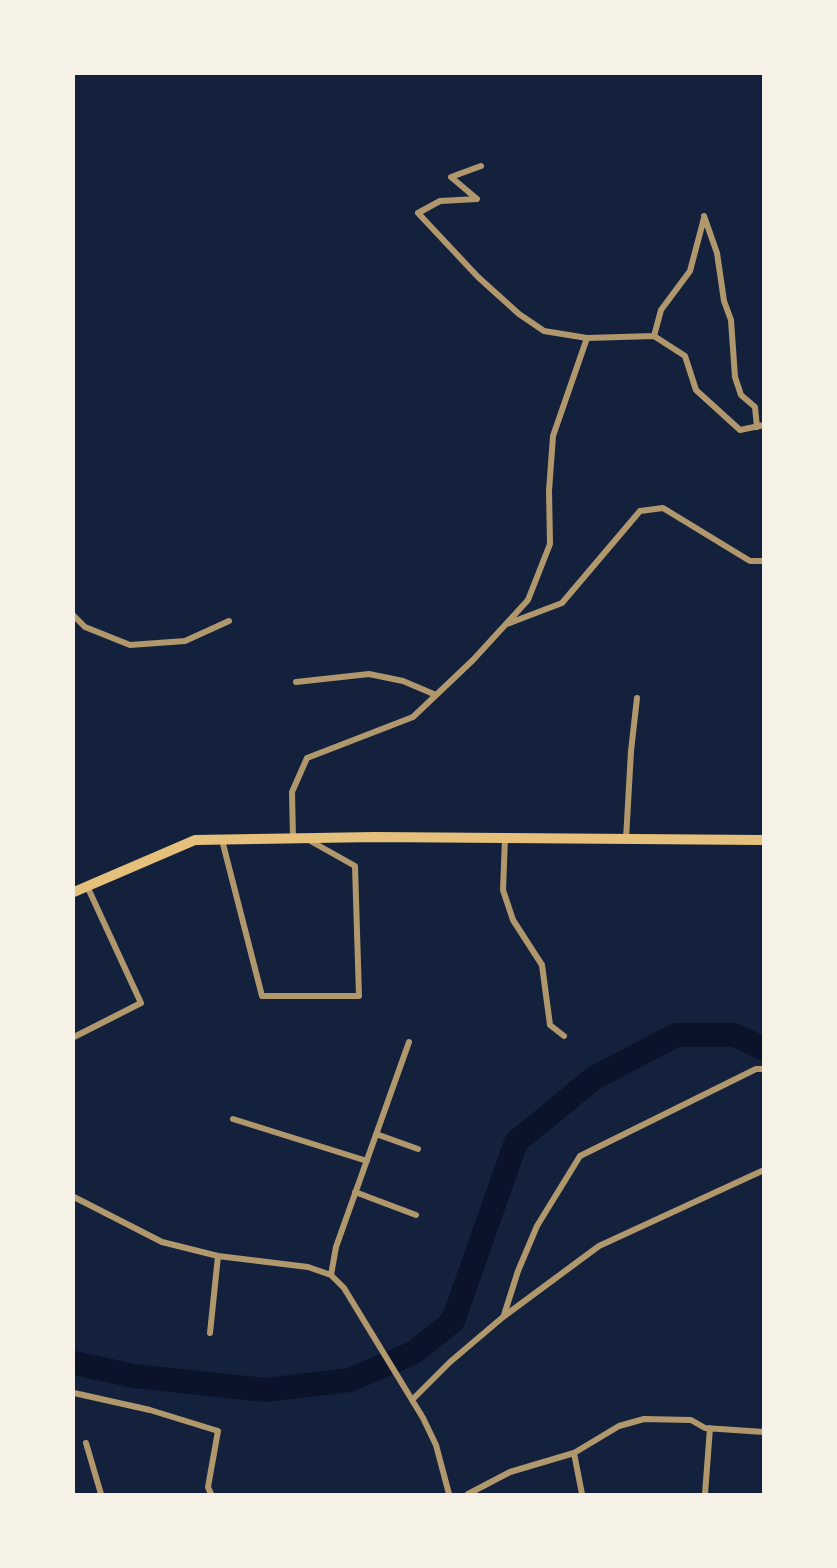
<!DOCTYPE html>
<style>
body{margin:0}
#map{position:relative;width:837px;height:1568px;overflow:hidden;background:#14213d;font-family:"Exo 2",sans-serif}
canvas{display:block}
.frame{position:absolute;inset:0;border:75px solid #f6f1e7;pointer-events:none}
</style>
<div id="map">
<canvas width="837" height="1568"></canvas>
<div class="frame"></div>
</div>
<script>
const ctx = document.querySelector('canvas').getContext('2d');
ctx.lineJoin = 'round';
const poly = rows => new Path2D(rows.map(r => 'M' + r).join(''));
function trace(path, color, width, dash) { ctx.strokeStyle = color; ctx.lineWidth = width; ctx.lineCap = dash ? 'butt' : 'round'; ctx.setLineDash(dash || []); ctx.stroke(path); }
const river = poly([
 [74,1363,134,1376,265,1390,350,1380,413,1353,453,1321,516,1142,594,1078,676,1035,735,1035,764,1049]
]);
const minor = poly([
 [481,166,451,177,477,199,440,201,418,213,478,277,519,314,544,331,587,338],
 [704,216,717,253,724,301,731,320,735,377,741,395,755,407,757,427],
 [654,336,661,310,690,271,704,218],
 [74,616,85,627,130,645,185,641,229,621],
 [507,624,562,603,640,511,663,508,750,561,764,561],
 [296,682,369,674,403,681,436,695],
 [293,838,292,792,307,758,413,717,473,660,528,600,550,544,549,491,553,436,587,338,654,336,685,356,696,390,740,430,764,425],
 [505,838,503,890,513,920,542,965,550,1025,564,1036],
 [626,839,631,751,637,698],
 [222,840,262,996,359,996,355,866,307,839],
 [74,1037,141,1003,87,886],
 [233,1119,367,1161],
 [376,1134,418,1149],
 [355,1192,416,1215],
 [74,1197,162,1242,218,1256,308,1267,331,1275,344,1288,423,1418,436,1445,449,1494],
 [331,1275,336,1247,409,1042],
 [504,1315,518,1271,537,1226,580,1156,756,1069,764,1069],
 [210,1333,218,1256],
 [74,1393,150,1410,218,1431,208,1487,211,1494],
 [412,1400,450,1362,503,1317,599,1246,764,1170],
 [86,1443,101,1494],
 [574,1453,582,1494],
 [468,1494,510,1472,574,1453,619,1426,644,1419,691,1420,705,1428,764,1432],
 [705,1494,710,1428]
]);
const primary = poly([
 [74,892,195,840,375,837,764,840]
]);
trace(river, '#0b132b', 24);
trace(minor, '#b1986c', 6);
trace(primary, '#e5c07b', 10);
</script>
